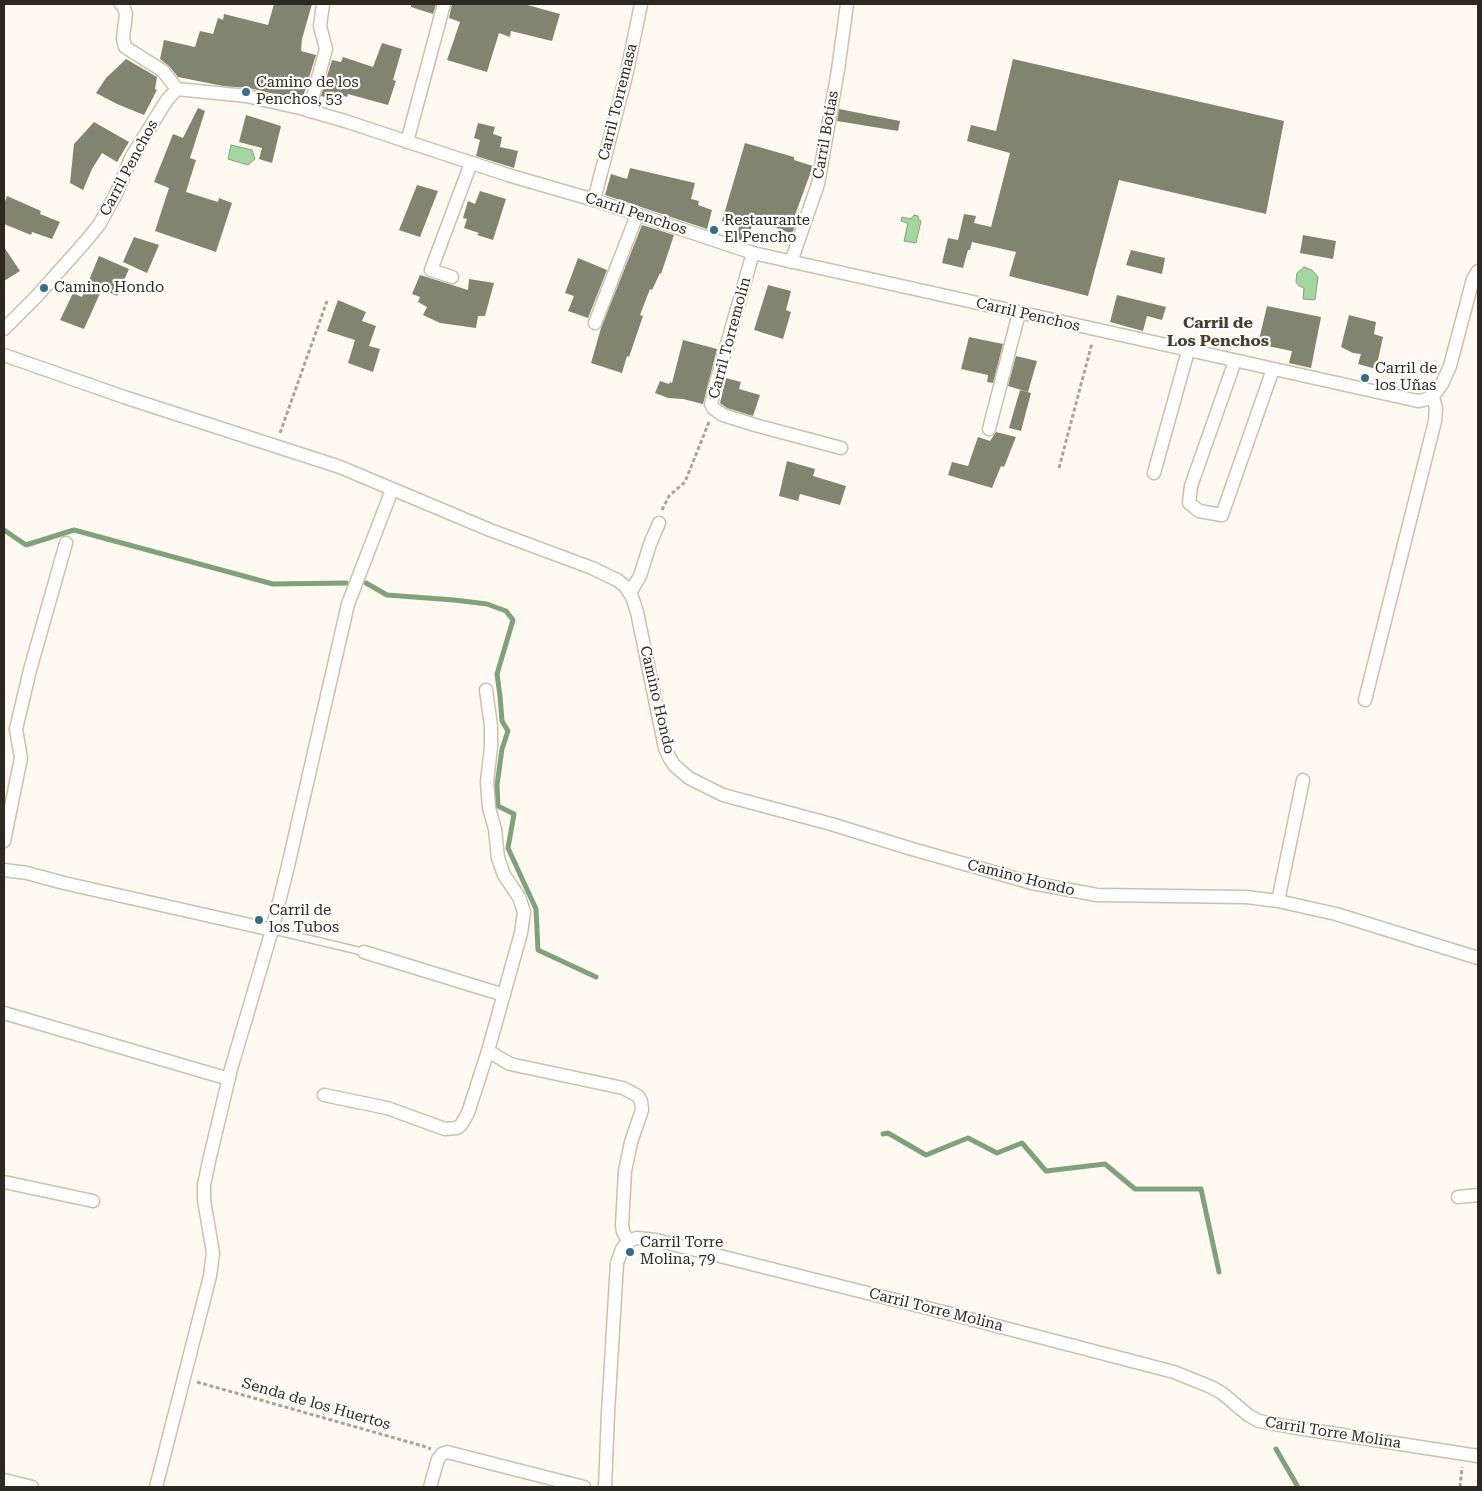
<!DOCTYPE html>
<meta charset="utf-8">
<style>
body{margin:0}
#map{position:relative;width:1482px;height:1491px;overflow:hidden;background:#fffaf1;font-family:"Roboto Serif",serif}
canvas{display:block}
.frame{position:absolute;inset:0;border:5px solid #2d2920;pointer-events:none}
</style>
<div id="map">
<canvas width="1482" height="1491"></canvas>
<div class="frame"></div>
</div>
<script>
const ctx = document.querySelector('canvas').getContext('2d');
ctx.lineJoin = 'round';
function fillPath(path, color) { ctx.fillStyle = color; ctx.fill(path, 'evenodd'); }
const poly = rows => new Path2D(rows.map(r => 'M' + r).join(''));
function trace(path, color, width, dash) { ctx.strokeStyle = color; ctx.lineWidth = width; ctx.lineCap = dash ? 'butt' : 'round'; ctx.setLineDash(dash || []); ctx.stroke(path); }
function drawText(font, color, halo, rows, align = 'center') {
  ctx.font = font + ' "Roboto Serif",serif'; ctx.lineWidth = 4.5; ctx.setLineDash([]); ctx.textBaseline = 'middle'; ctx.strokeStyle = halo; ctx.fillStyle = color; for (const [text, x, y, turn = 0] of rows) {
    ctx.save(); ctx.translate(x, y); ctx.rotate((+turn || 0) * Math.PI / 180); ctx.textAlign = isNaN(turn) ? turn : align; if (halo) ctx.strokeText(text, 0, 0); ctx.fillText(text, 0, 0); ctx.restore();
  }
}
const water = poly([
 [231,145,252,150,255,159,248,165,228,159,231,145],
 [914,215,918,216,919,220,921,221,916,243,904,241,908,223,901,221,902,217,911,219,914,215],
 [1304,267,1312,270,1318,277,1315,300,1303,299,1304,288,1299,286,1296,282,1297,273,1304,267]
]);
const stream = poly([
 [4,530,26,545,74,530,273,584,346,583],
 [366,583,387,595,454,600,487,604,506,611,513,620,497,674,500,696,502,721,508,731,502,749,497,785,498,806,514,814,508,848,536,909,538,950,596,977],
 [883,1134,888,1133,926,1155,968,1138,997,1153,1022,1143,1046,1171,1105,1164,1135,1189,1201,1189,1219,1272],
 [1276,1449,1298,1487]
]);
const building = poly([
 [274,4,312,4,302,39,301,51,316,55,302,100,248,88,223,86,178,77,169,66,160,59,164,40,195,47,200,31,213,34,218,18,223,20,224,14,268,25],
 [411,4,436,4,433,14,411,7],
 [452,4,524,4,560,14,552,41,511,31,510,37,499,33,487,72,447,60,460,22,449,18],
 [382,43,402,49,393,80,396,81,388,105,348,94,347,97,339,94,337,100,321,96,332,60,341,62,343,57,373,67],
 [126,59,157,77,155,89,157,90,144,115,117,104,96,93,106,78],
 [1013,59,1284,121,1266,214,1119,180,1088,296,1009,276,1016,252,972,242,970,250,968,250,963,268,942,263,948,238,958,240,964,214,976,216,974,223,991,227,1010,153,967,141,971,125,996,131],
 [198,108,205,111,190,158,196,160,186,192,218,202,219,198,232,203,216,252,155,231,169,188,154,182,173,134,183,138],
 [839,109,900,121,898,131,837,121],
 [246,115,281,126,272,163,259,159,262,148,239,142],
 [94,122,129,142,117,162,102,153,92,169,83,190,70,183,74,144],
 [478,123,495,127,493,134,502,137,500,147,518,151,514,168,476,156,480,140,474,138],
 [745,143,794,157,794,160,813,166,795,215,798,217,792,234,754,219,747,242,736,239,739,226,722,221],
 [630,168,695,183,691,199,699,201,698,205,712,210,707,229,605,195,611,174,627,179],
 [417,185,438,191,420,237,399,230],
 [480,191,506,199,493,240,477,235,479,233,464,228,467,219,463,218,468,201,475,204],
 [7,196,41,211,40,214,60,222,52,239,32,232,31,235,4,224,4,204],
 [642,225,674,235,661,274,660,273,652,290,650,289,640,315,643,316,629,357,627,356,622,373,591,363,601,328],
 [1303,235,1336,241,1333,259,1300,253],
 [134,237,159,245,147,273,123,262],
 [4,247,20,271,4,281],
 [1131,250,1165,258,1162,274,1126,265],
 [99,256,129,269,117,296,102,289,84,329,60,320,73,293,82,297],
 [578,258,607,270,588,318,568,311,574,296,565,293],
 [420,275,468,290,469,279,494,283,485,316,478,316,476,328,440,323,423,315,427,307,418,302,420,297,412,294],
 [768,285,791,291,786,310,791,312,783,339,754,330],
 [1117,295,1166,307,1162,320,1147,316,1143,331,1110,322],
 [338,300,366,312,362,321,376,326,369,346,380,349,373,372,348,363,355,340,327,331],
 [1267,306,1321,317,1311,368,1289,363,1292,351,1258,344],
 [1349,315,1376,322,1374,334,1383,337,1376,369,1358,364,1361,354,1353,353,1341,347],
 [969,337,1003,344,993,383,987,382,988,375,961,369],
 [683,340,717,349,703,404,683,399,668,398,655,393,660,381,669,384,670,382,672,383],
 [1016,356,1037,361,1028,392,1008,386],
 [726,378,741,382,739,389,760,395,753,416,727,408,720,403],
 [1020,390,1031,393,1021,431,1009,428],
 [996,432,1016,437,1004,467,1001,466,992,488,948,475,952,462,968,466,978,437,990,441],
 [787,461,815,469,813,476,846,486,840,505,800,494,798,501,779,496]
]);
const path = poly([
 [280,433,327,301],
 [1059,468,1092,343],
 [662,510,669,496,685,482,709,422],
 [197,1382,423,1446,431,1449],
 [1460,1487,1462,1467]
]);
const service = poly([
 [272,930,364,952]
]);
const minor = poly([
 [121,4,123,5,126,14,123,38,125,47,163,71,177,89],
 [309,111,326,49,320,26,323,4],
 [407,142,444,4],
 [594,200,627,72,641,4],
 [753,253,715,386,711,404,713,408,723,415,755,425,841,448],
 [791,262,818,184,838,70,847,4],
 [452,277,431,270,471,163],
 [595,323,637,215],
 [4,329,36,297,85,242,99,225,116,194,132,156,167,100,177,89,246,96,300,108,345,121,508,175,594,200,753,253,1418,401,1424,400,1433,396,1442,384,1450,366,1473,279,1478,271],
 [4,355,124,397,340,467,490,530,592,568,617,580,625,586,632,597,637,612,665,748,669,757,674,765,689,778,723,795,831,824,912,849,1032,883,1097,895,1246,897,1278,901,1336,914,1478,958],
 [1235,361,1191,486,1189,503,1199,511,1222,515,1273,369],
 [989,429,1019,313],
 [1154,473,1188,351],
 [630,593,640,576,650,544,659,523],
 [1365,700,1435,421,1436,409,1433,396],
 [4,841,21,758,16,729,30,670,66,543],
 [4,870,27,873,64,883,272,930],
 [1278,901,1303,780],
 [364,952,504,995],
 [4,1013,229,1079],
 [488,1051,510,1064,623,1088,638,1096,641,1101,642,1110,631,1142,625,1171,622,1225,623,1232,629,1242],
 [324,1095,387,1108,445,1129,457,1128,461,1125,468,1113,488,1051,521,933,524,912,519,897,504,875,498,858,495,829,489,808,487,782,491,747,491,726,486,690],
 [4,1182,93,1201],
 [1458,1197,1478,1195],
 [4,1480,32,1487],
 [156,1487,210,1276,213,1253,204,1200,204,1185,209,1161,231,1069,272,930,288,866,348,604,392,490],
 [430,1487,438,1459,442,1454,447,1452,584,1487],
 [605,1487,608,1413,617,1263,622,1249,626,1244,631,1240,637,1238,656,1240,955,1315,1174,1372,1211,1387,1222,1393,1248,1415,1259,1421,1291,1427,1478,1456]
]);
const markers = [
 [246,92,5,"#346d87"],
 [714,230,5,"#346d87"],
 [44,288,5,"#346d87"],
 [1365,378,5,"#346d87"],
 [259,920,5,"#346d87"],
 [630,1252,5,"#346d87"]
];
const poiNames = [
 ["Camino de los",256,83],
 ["Penchos, 53",256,100],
 ["Restaurante",724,221],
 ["El Pencho",724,238],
 ["Camino Hondo",54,288],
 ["Carril de",1375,369],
 ["los Uñas",1375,386],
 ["Carril de",269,911],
 ["los Tubos",269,928],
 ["Carril Torre",640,1243],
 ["Molina, 79",640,1260]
];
const streetNames = [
 ["Carril Torremasa",618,102,-76],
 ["Carril Botías",826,135,-80],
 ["Carril Penchos",129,168,-62],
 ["Carril Penchos",636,214,18],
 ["Carril Penchos",1028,315,13],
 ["Carril Torremolín",730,338,-75],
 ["Camino Hondo",657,700,77],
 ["Camino Hondo",1021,878,14],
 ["Carril Torre Molina",936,1310,14],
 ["Senda de los Huertos",316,1404,16],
 ["Carril Torre Molina",1333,1433,9]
];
const neighbourhoodNames = [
 ["Carril de",1218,323],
 ["Los Penchos",1218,341]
];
fillPath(water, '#a4d6a0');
trace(water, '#80a27a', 1);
trace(stream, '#80a27a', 5);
fillPath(building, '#81846e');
trace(service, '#cbc0aa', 9);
trace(minor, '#cbc0aa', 15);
trace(path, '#aaa59c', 3, [4, 2.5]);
trace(service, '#fff', 6);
trace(minor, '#fff', 12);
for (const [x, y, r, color] of markers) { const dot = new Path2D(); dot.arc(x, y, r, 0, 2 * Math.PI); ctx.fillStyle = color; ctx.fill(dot); trace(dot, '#fff', 2); }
drawText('15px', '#2d2920', '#fff', poiNames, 'left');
drawText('15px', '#2d2920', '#fff', streetNames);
drawText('bold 16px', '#473e2b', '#fff', neighbourhoodNames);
</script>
